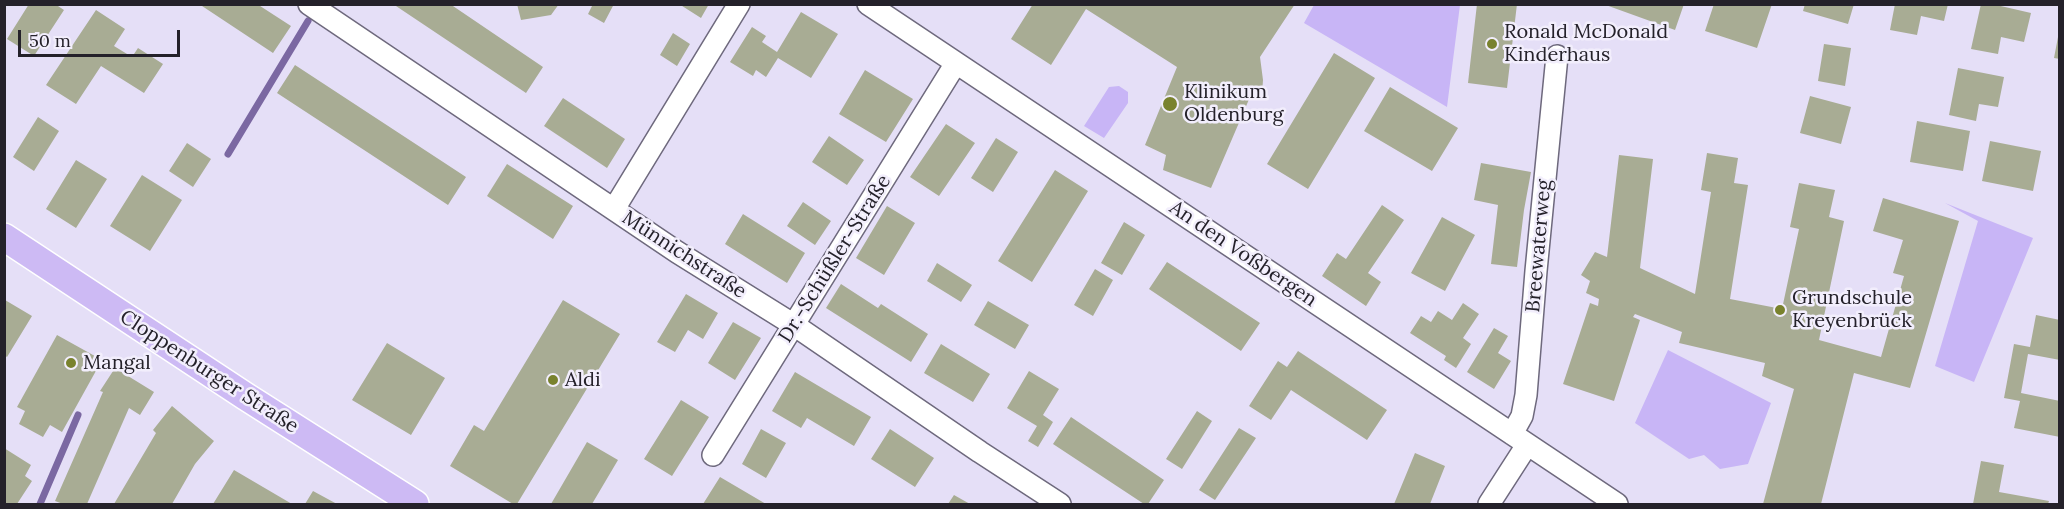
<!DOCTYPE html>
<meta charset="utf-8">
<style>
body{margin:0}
#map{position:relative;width:2064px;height:509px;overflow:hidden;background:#e5dff7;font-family:Lora,serif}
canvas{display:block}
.frame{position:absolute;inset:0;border:6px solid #24212a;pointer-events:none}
.scale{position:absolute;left:18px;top:30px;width:162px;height:27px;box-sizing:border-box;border:3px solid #24212a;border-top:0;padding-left:8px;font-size:18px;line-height:21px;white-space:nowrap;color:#24212a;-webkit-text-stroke:4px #f2eefc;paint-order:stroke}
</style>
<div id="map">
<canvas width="2064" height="509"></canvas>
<div class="frame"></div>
<div class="scale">50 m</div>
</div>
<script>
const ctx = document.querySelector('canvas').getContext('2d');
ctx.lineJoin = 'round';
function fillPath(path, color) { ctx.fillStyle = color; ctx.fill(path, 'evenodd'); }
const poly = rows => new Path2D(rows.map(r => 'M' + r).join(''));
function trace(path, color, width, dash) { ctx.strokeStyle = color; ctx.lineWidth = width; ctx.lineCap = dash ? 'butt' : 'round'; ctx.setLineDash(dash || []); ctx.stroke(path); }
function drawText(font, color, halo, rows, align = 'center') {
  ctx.font = font + ' Lora,serif'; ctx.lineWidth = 5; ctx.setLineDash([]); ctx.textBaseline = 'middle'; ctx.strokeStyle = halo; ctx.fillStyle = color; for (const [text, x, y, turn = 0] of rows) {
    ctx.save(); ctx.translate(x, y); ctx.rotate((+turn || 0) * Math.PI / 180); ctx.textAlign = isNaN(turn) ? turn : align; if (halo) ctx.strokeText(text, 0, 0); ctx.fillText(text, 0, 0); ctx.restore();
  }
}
const green = poly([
 [1314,5,1460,5,1447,107,1304,23],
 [1119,86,1128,92,1128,103,1104,138,1084,126,1109,87],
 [1945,203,2033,238,1974,382,1935,366,1978,221],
 [1668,350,1771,403,1748,464,1720,469,1704,455,1689,459,1635,423]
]);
const stream = poly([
 [228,154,308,21],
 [40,504,78,415]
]);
const building = poly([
 [29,4,55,4,64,10,34,56,7,39],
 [199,4,257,4,291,26,273,53],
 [393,4,450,4,543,67,526,93],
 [517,4,559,4,551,15,521,20],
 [593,4,614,4,604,23,588,14],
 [679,4,709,4,701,18],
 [1033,4,1295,4,1260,57,1263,80,1262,94,1253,90,1211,188,1163,170,1166,155,1145,145,1177,67,1086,9,1051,65,1011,39],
 [1477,4,1517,4,1507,88,1468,83],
 [1603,4,1684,4,1675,30],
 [1714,4,1772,4,1757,48,1705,31],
 [1805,4,1854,4,1848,24,1803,11],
 [1895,4,1948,4,1944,21,1921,16,1917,35,1890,30],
 [1981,4,1992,4,2031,13,2024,42,2001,37,1998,54,1971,49],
 [96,10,125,29,114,46,132,57,138,48,163,64,144,93,101,66,76,104,46,85],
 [801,12,838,34,811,78,778,58,766,77,756,70,753,76,730,62,752,27,766,36,762,42,777,52],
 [673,33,690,44,677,66,660,55],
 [2058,37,2060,37,2060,59,2054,58],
 [1824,44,1851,48,1845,86,1818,81],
 [1334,53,1375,78,1308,189,1267,164],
 [295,65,466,177,448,205,277,93],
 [1958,68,2004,77,1998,107,1979,104,1976,121,1949,115],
 [865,70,913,99,886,142,839,114],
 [1390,87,1458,128,1432,171,1364,131],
 [1810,96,1851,107,1841,144,1800,133],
 [563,98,625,139,607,168,544,126],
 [38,117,59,131,34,171,13,157],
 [1917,121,1970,131,1963,171,1910,162],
 [946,124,975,143,939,196,910,177],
 [829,136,864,160,847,185,812,162],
 [996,138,1018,152,993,192,971,178],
 [1990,141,2041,151,2033,191,1982,181],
 [187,143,211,159,193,187,169,171],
 [1707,153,1738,158,1734,183,1748,185,1730,299,1782,309,1799,229,1790,227,1799,183,1835,190,1829,217,1844,221,1819,340,1881,357,1904,276,1893,273,1903,240,1873,231,1883,198,1959,221,1910,388,1854,373,1821,504,1763,504,1794,389,1762,376,1765,363,1679,343,1682,332,1635,314,1633,317,1640,320,1614,401,1563,384,1590,303,1598,306,1599,299,1586,293,1590,281,1581,275,1595,252,1607,257,1619,155,1653,159,1640,268,1695,294,1711,192,1701,190],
 [76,160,107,179,76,228,46,209],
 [1481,163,1531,172,1524,210,1517,267,1491,264,1498,205,1474,200],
 [507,164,573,206,553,239,487,196],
 [1055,170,1088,191,1032,282,998,261],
 [142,175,182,200,150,251,110,226],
 [803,202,831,221,815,245,787,226],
 [1382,205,1404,220,1368,273,1381,282,1366,306,1322,276,1337,253,1346,259],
 [887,206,915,223,884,275,856,258],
 [743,214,805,253,787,283,725,244],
 [1442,217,1475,235,1445,291,1411,273],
 [1124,222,1145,235,1122,275,1101,263],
 [1167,262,1260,323,1241,351,1149,289],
 [937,263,972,285,961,302,927,281],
 [1095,269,1113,280,1093,316,1074,305],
 [841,284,878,308,881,304,928,334,911,362,826,308],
 [686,294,718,313,703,339,688,330,675,352,657,342],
 [5,300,32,316,7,357,4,355],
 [563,300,620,334,517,504,513,504,450,466,474,425,484,431],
 [988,301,1029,325,1015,349,974,325],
 [1463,303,1479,314,1463,338,1471,344,1456,368,1444,360,1446,356,1410,333,1421,316,1431,322,1438,311,1452,320],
 [2036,315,2060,320,2060,360,2028,354,2021,393,2060,401,2060,437,2014,428,2020,401,2004,398,2014,344,2030,347],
 [733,322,761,338,735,380,708,363],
 [1494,328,1508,336,1498,353,1511,361,1494,389,1467,372],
 [57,335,102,360,62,432,50,425,43,437,19,424,25,411,17,407],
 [387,343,445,378,411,435,352,400],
 [941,344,990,374,973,402,924,373],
 [1298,351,1387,410,1367,440,1291,390,1271,420,1249,406,1278,361,1287,367],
 [115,368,154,392,140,415,129,408,87,504,63,504,55,501,103,392,100,391],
 [1029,371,1059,389,1043,415,1053,422,1038,447,1028,441,1037,426,1007,408],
 [795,372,871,417,854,446,807,418,801,428,772,411],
 [681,400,709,417,672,476,644,459],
 [172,406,214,441,195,464,172,504,114,504,156,433,153,430],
 [1197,411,1212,421,1182,469,1166,459],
 [1071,417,1164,480,1148,504,1144,504,1053,444],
 [1239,428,1256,438,1215,500,1199,490],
 [761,429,786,443,766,478,742,464],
 [890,429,934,458,915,487,871,459],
 [587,442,618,460,592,504,551,504],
 [4,448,31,465,25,476,32,481,17,504,4,504],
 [1415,453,1445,466,1430,504,1394,504],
 [1981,461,2004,465,1999,492,2049,501,2048,504,1973,504],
 [234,470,292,504,213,504],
 [720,477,766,504,703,504],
 [313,491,337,504,305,504],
 [954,495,970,504,948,504]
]);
const minor = poly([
 [309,4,677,252,794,325,980,452,1060,504],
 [868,4,1617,504],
 [614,209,739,4],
 [1512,434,1522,416,1526,395,1536,271,1557,56],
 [713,455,956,63],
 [1489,504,1527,445]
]);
const major = poly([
 [4,237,245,396,415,504]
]);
const markers = [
 [1492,44,6,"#79822e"],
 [1170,104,8,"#79822e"],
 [1780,310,6,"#79822e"],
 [71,363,6,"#79822e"],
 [553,380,6,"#79822e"]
];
const poiNames = [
 ["Ronald McDonald",1504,32],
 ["Kinderhaus",1504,55],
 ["Klinikum",1184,92],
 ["Oldenburg",1184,115],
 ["Grundschule",1792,298],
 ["Kreyenbrück",1792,321],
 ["Mangal",83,363],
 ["Aldi",565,380]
];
const streetNames = [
 ["Breewaterweg",1539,246,-85],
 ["An den Voßbergen",1243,254,34],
 ["Münnichstraße",684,255,33],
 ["Dr.-Schüßler-Straße",835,259,-58],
 ["Cloppenburger Straße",209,372,33]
];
fillPath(green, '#c8b5f6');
trace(stream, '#7b68a2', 7);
fillPath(building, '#a8ac94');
trace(minor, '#6e697d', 24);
trace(major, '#fff', 30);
trace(minor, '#fff', 21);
trace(major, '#cdbaf4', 27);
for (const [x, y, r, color] of markers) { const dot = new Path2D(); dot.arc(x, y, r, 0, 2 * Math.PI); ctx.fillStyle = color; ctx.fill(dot); trace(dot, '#f2eefc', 2); }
drawText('20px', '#24212a', '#f2eefc', poiNames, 'left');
drawText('20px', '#24212a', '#f2eefc', streetNames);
</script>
